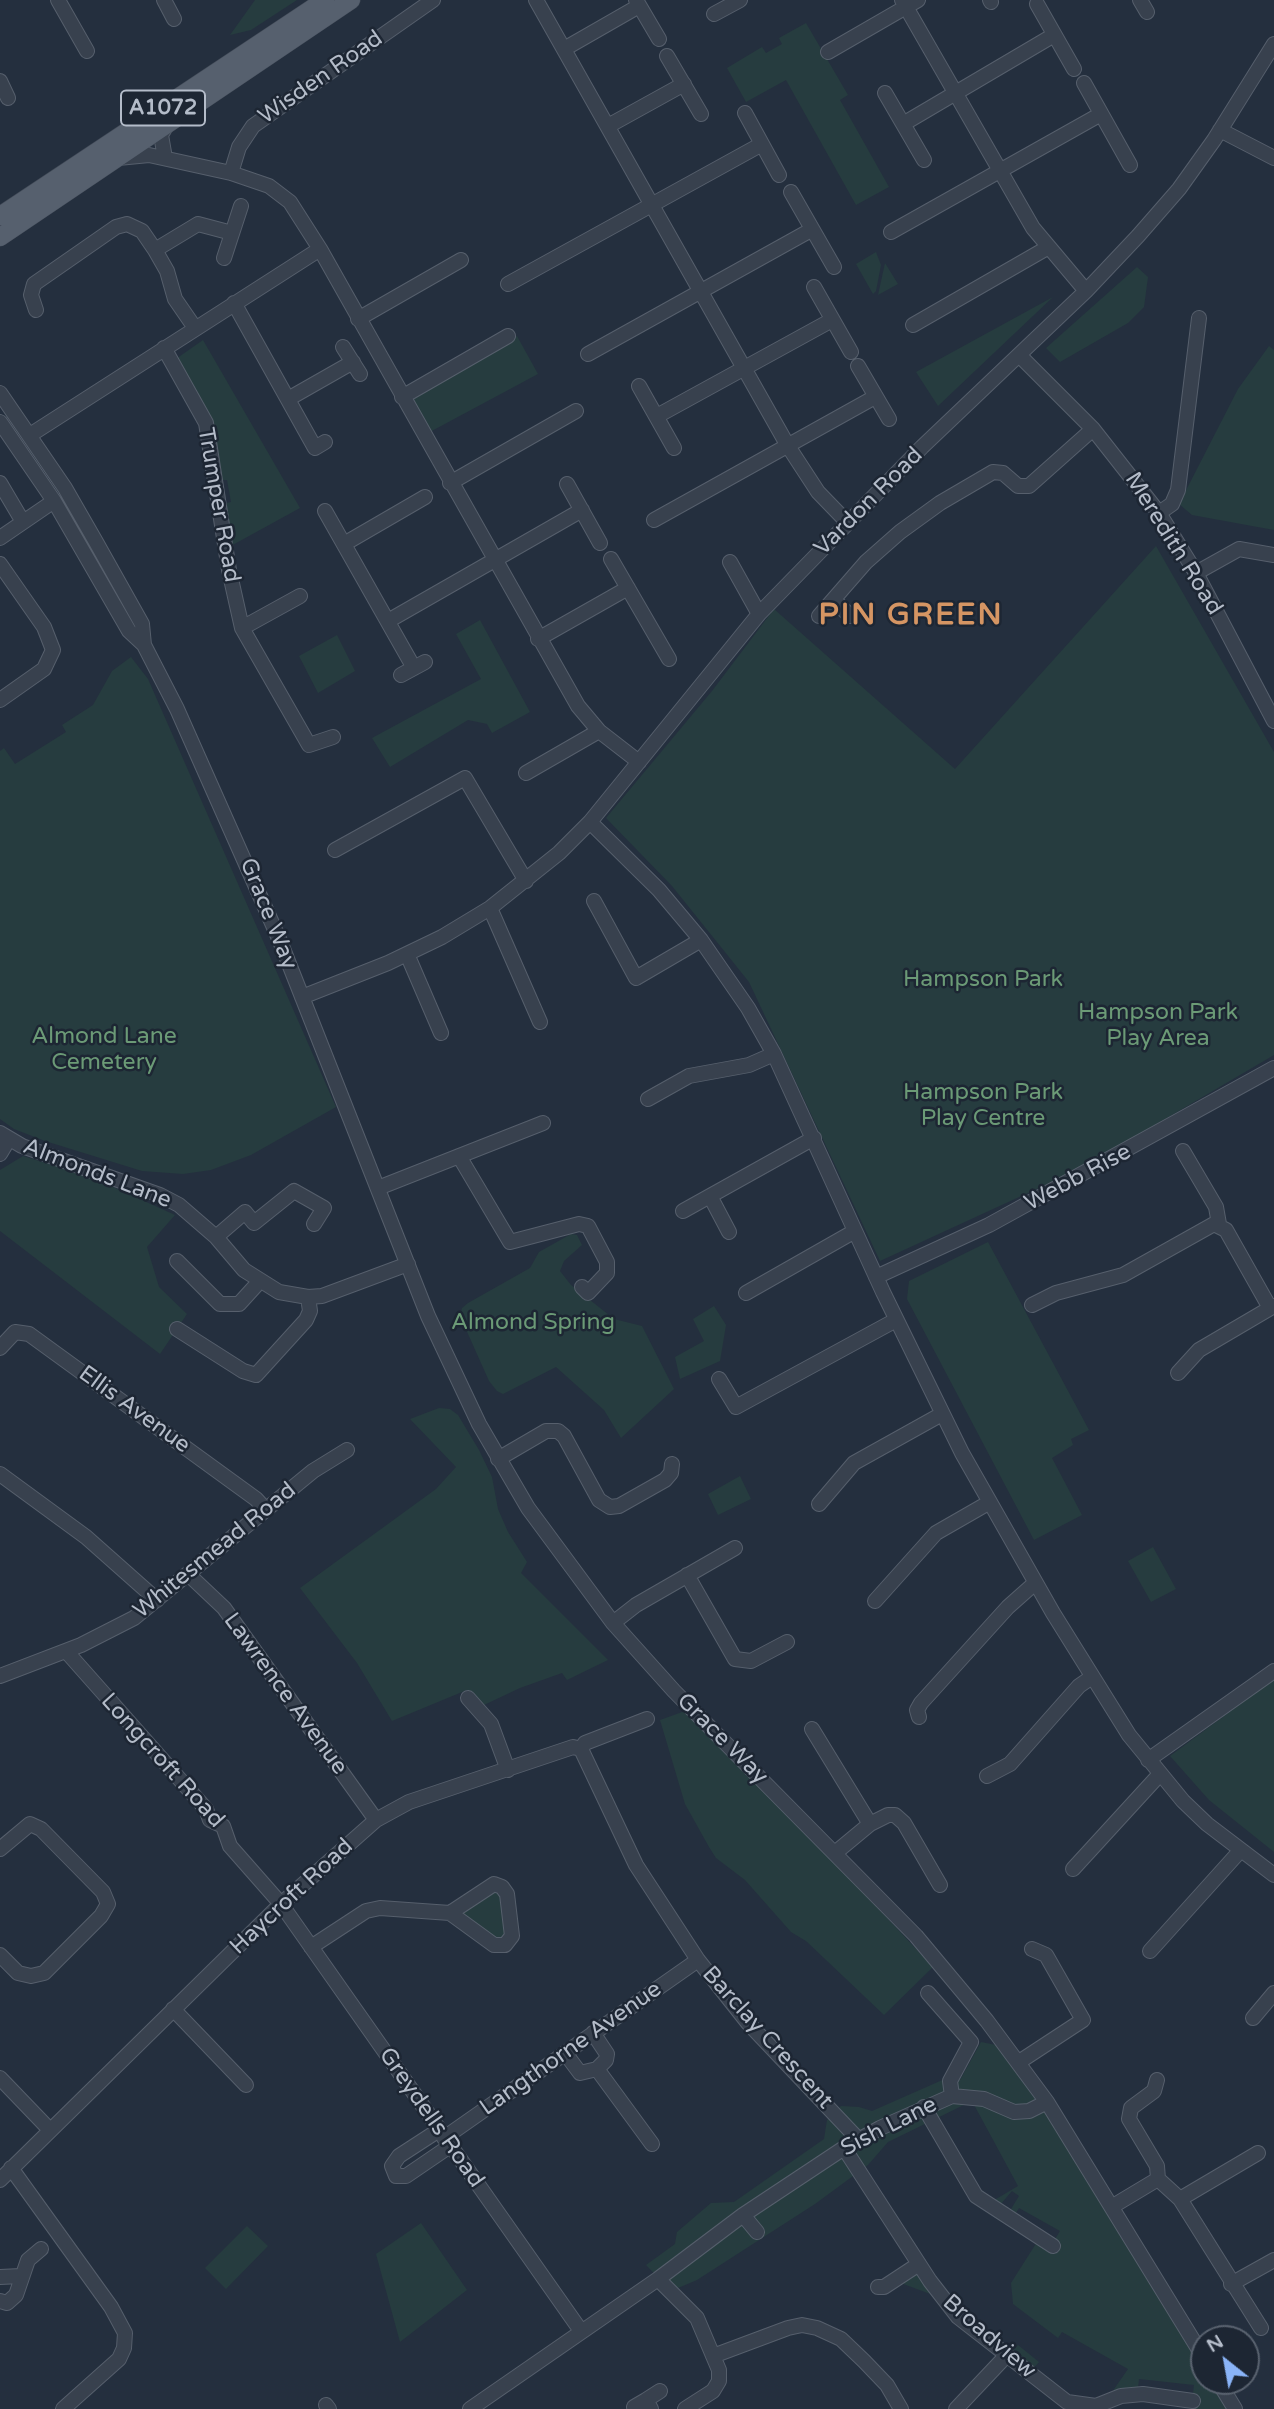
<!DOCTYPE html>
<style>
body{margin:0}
#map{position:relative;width:1274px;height:2409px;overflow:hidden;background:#242f3e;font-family:"Varela Round",sans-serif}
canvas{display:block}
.north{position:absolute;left:1190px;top:2325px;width:70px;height:70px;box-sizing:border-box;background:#1d2633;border:2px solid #59626f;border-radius:50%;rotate:329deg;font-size:19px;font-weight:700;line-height:28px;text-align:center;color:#b4bcc9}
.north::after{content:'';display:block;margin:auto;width:24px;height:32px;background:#8ab4f8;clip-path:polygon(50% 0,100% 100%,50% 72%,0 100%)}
</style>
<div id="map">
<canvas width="1274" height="2409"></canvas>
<div class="north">N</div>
</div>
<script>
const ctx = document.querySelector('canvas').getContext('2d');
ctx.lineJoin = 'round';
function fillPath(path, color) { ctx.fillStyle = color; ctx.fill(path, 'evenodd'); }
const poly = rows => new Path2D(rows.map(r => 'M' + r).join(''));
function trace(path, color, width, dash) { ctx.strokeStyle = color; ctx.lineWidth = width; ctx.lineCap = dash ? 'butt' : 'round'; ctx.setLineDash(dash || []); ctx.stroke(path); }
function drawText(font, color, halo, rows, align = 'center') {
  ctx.font = font + ' "Varela Round",sans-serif'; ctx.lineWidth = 5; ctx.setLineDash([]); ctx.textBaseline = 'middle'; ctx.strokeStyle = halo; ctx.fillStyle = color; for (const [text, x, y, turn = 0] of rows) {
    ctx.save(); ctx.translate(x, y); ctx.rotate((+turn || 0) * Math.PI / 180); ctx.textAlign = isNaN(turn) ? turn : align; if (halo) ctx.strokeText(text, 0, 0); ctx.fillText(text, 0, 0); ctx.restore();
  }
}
const green = poly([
 [255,0,297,0,251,30,230,35],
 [806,23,848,95,840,100,889,187,856,205,786,80,746,102,727,68,762,47,766,53,782,44,779,38],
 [876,252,881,265,876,291,873,294,856,264],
 [885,263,898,284,878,295],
 [1137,267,1148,277,1144,307,1128,323,1060,362,1046,348],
 [1053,297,938,406,916,372],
 [517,336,538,374,428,433,412,406,416,394],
 [203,340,300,508,229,547,222,504,231,502,227,480,219,480,209,421,173,361],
 [1269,346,1274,350,1274,530,1192,515,1179,504,1238,389],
 [1156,546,1274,752,1274,1055,1080,1169,880,1261,749,982,672,886,606,818,712,691,774,609,955,769],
 [480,620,530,712,492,733,487,724,468,720,390,767,372,738,481,679,456,634],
 [337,635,355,671,318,693,299,656],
 [131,657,148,679,336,1107,251,1155,211,1170,183,1174,142,1171,45,1141,14,1129,0,1119,0,751,4,748,15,764,66,732,62,725,93,705,112,671],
 [23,1156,91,1177,175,1215,147,1247,159,1287,187,1314,160,1354,0,1231,0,1170],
 [571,1234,577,1235,582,1245,564,1261,560,1271,571,1285,614,1319,642,1326,674,1389,621,1438,604,1410,556,1367,503,1394,497,1391,489,1381,460,1316,462,1308,468,1303,530,1268,539,1252],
 [988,1242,1089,1430,1071,1439,1073,1445,1052,1458,1082,1515,1034,1540,907,1299,909,1281],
 [714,1306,726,1325,720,1361,680,1379,675,1357,704,1341,693,1319],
 [439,1408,450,1409,458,1415,479,1450,492,1477,498,1509,508,1532,527,1562,521,1573,608,1660,567,1680,562,1673,520,1688,484,1705,467,1690,392,1721,357,1663,300,1588,436,1489,456,1467,410,1419],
 [740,1476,751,1499,718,1515,708,1494],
 [1153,1547,1176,1589,1151,1602,1128,1561],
 [1274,1679,1274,1852,1209,1800,1170,1756],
 [685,1711,831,1858,933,1967,884,2015,806,1941,791,1932,745,1880,716,1858,709,1847,685,1804,660,1720],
 [490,1889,501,1892,508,1933,501,1942,462,1916,461,1911],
 [981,2042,996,2045,1049,2118,1204,2372,1204,2381,1210,2381,1226,2409,1191,2409,1194,2385,1139,2379,1138,2388,1110,2395,1128,2369,1062,2332,1058,2338,1013,2304,1011,2283,1037,2242,1054,2241,1060,2231,1019,2208,1014,2216,1011,2209,1019,2196,1012,2191,1000,2205,991,2202,1018,2186,972,2101,888,2142,868,2165,815,2204,697,2280,671,2291,646,2265,675,2244,677,2232,711,2203,734,2202,824,2139,827,2120,841,2106,859,2107,872,2111,956,2074,960,2080],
 [421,2223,467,2290,400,2342,376,2254],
 [247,2226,268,2246,226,2289,205,2268],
 [917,2273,933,2295,898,2282],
 [1018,2345,1039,2362,1033,2369,1011,2353]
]);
const minor = poly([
 [58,0,87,51],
 [164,0,174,19],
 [536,0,788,446,818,492,847,522],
 [636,0,659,39],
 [902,0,1033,228,1086,291],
 [990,0,991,2],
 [1140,0,1147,12],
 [1037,4,1074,69],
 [714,14,740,0],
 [564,49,639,6],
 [828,52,918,0],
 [667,56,701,114],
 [0,81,8,98],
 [1084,83,1130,165],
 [885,93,924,160],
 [745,113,779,175],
 [903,124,1054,35],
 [608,126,684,84],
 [1220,130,1274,158],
 [118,158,149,155,231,173,269,186,290,202,320,249,578,706,599,731,639,762],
 [165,158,161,135,168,123],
 [231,173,239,147,253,126,433,0],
 [791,192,834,267],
 [891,232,1101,114],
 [155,250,198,224,232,233],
 [224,258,241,206],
 [508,284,762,144],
 [814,287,851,352],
 [234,303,315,448,325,442],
 [36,310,31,295,34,284,116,227,127,224,142,231,155,250,167,271,175,299,195,328],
 [358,319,461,260],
 [913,325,1047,248],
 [343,347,360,374],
 [164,348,206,423,229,570,242,628,309,745,333,737],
 [588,354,811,230],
 [1019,355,1093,429,1159,513,1196,573,1274,721],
 [858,366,889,419],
 [639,386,674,448],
 [0,393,65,488,96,542,142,624,144,645],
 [402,397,508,336],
 [288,399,353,362],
 [657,416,832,320],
 [0,422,54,501,129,631,144,645,177,709,280,941,428,1316,479,1424,528,1508,613,1623,674,1691,916,1936,987,2021,1047,2102,1204,2358],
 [30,435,320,249],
 [0,483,23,522],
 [450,483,576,411],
 [567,484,600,543],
 [325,511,414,668],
 [1159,513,1172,504,1178,490,1199,318],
 [654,520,875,397],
 [0,538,54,501],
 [344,544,425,497],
 [611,559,669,659],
 [730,562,759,614],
 [0,564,44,627,53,650,44,669,0,700],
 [1196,573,1239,549,1274,555],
 [834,600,850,616],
 [819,616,866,562,900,532,940,503,993,472,1003,473,1018,486,1029,486,1093,429],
 [388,621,582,510],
 [242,628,300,596],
 [538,639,628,588],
 [401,675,425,662],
 [526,773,599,731],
 [590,822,659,890,701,940,748,1008,774,1054,883,1292,962,1453,1053,1613,1129,1735,1183,1801,1207,1824,1274,1875],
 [335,850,465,778,526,881],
 [594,901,636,978,701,940],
 [490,908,540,1022],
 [407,954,441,1033],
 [302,997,388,963,442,937,490,908,559,853,590,822,759,614,922,447,1086,291,1138,236,1179,189,1214,140,1274,44],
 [648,1099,689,1076,749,1065,774,1054],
 [0,1133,22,1146,160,1195,179,1205,216,1237,244,1270,279,1292,308,1297,322,1296,408,1264],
 [1183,1151,1216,1207,1219,1224],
 [0,1154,9,1139],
 [459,1156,510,1242,579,1224,588,1226,607,1262,607,1273,588,1293,582,1287],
 [378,1188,543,1123],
 [710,1196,729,1232],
 [683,1211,814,1138],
 [216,1237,245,1212,254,1223,294,1191,324,1208,314,1224],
 [177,1261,220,1304,239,1304,259,1282],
 [876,1277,989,1225,1274,1068],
 [746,1293,855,1231],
 [1032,1305,1056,1293,1123,1275,1214,1224,1226,1230,1270,1308],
 [177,1329,243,1371,256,1375,306,1320,310,1311,308,1297],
 [0,1348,15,1332,29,1334,256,1499,266,1510],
 [1178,1373,1199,1350,1274,1306],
 [719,1379,736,1407,896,1320],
 [498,1459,546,1431,558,1431,564,1436,599,1500,610,1507,619,1506,665,1480,671,1473,672,1464],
 [0,1474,86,1537,157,1600],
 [819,1504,854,1463,942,1414],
 [188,1574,224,1608,376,1820],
 [687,1575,735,1659,751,1661,787,1642],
 [875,1601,936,1533,990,1502],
 [613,1623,636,1605,735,1548],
 [66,1651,206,1809,210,1820,223,1826,230,1846,281,1904,581,2331],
 [0,1676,81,1645,134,1618,313,1471,347,1450],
 [468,1698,491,1724,508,1770],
 [919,1717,917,1710,921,1703,1008,1607,1035,1583],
 [812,1729,870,1824],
 [581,1749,636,1865,698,1960,748,2023,858,2139],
 [1148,1760,1274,1671],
 [987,1776,1010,1764,1079,1686,1092,1677],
 [0,1849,30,1824,41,1829,103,1892,108,1904,101,1916,44,1973,31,1976,18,1973,0,1955],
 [835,1853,870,1824,888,1815,895,1815,904,1823,940,1885],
 [1073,1869,1160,1774],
 [311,1947,366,1911,380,1908,450,1913,494,1884,502,1887,507,1894,512,1936,505,1945,494,1945,450,1913],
 [1150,1951,1240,1851],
 [928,1993,971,2042,950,2081,952,2096],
 [173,2009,246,2085],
 [1253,2018,1274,1993],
 [593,2033,607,2054,606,2060,597,2069],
 [565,2053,580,2073,597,2069,652,2144],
 [1019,2062,1083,2020,1046,1955,1032,1949],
 [0,2078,50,2130],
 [924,2107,976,2196,1053,2246],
 [439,2130,399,2156,392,2166,396,2176,406,2176,450,2146],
 [444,2138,698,1960],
 [844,2148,930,2281,958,2317,1067,2402,1096,2406,1121,2396,1143,2394,1193,2401],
 [11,2168,111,2307,125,2333,124,2348,119,2359,63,2409],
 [1158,2179,1180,2199,1261,2328],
 [0,2180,281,1904,376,1820,409,1802,573,1747,581,1749,585,1743,647,1719],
 [1180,2199,1258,2153],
 [1113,2206,1158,2179,1157,2166,1129,2119,1131,2108,1154,2091,1157,2080],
 [743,2215,757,2232],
 [0,2277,21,2276],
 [658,2279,697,2318,719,2370,719,2381,713,2391,685,2409],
 [1231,2284,1274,2260],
 [878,2287,884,2287,919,2264],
 [0,2301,7,2303,16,2295,28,2260,41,2249],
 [713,2356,788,2328,802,2325,817,2328,841,2339,864,2361,887,2385,901,2409],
 [1218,2381,1235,2409],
 [646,2400,660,2391],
 [326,2405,329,2409],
 [634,2407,646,2400,651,2409],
 [470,2409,658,2279,743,2215,844,2148,880,2128,952,2096,984,2099,1014,2112,1029,2111,1047,2102],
 [956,2409,1006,2356]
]);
const major = poly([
 [0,216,325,0],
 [0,237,351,0]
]);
const shields = [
 [163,108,84]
];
const shieldNames = [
 ["A1072",163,108]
];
const streetNames = [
 ["Wisden Road",321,78,-35],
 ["Vardon Road",869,502,-45],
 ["Trumper Road",218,505,80],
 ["Meredith Road",1173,544,58],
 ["Grace Way",268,914,68],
 ["Almonds Lane",97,1174,21],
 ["Webb Rise",1078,1178,-28],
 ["Ellis Avenue",134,1410,36],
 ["Whitesmead Road",215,1551,-39],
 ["Lawrence Avenue",285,1694,54],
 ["Grace Way",722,1739,45],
 ["Longcroft Road",162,1761,48],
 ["Haycroft Road",292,1897,-43],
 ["Barclay Crescent",767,2038,48],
 ["Langthorne Avenue",571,2049,-35],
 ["Greydells Road",431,2118,55],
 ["Sish Lane",889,2127,-27],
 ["Broadview",989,2337,41]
];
const parkNames = [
 ["Hampson Park",983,980],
 ["Hampson Park",1158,1013],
 ["Play Area",1158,1039],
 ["Almond Lane",104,1037],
 ["Cemetery",104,1063],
 ["Hampson Park",983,1093],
 ["Play Centre",983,1119],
 ["Almond Spring",533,1323]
];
const districtNames = [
 ["PIN GREEN",911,616]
];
fillPath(green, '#263c3f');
trace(minor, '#565f6c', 16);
trace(major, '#414a57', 19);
trace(minor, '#38414e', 14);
trace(major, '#56606e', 18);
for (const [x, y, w] of shields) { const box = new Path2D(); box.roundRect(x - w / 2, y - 17.5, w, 35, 5); ctx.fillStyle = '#1d2633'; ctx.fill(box); trace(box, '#b4bcc9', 2); }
drawText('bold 21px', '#b4bcc9', null, shieldNames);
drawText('23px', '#b4bcc9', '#1d2633', streetNames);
drawText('23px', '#6b9a76', '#1d2633', parkNames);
ctx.letterSpacing = '2px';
drawText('bold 30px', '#d59563', '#1d2633', districtNames);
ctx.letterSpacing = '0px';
</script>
